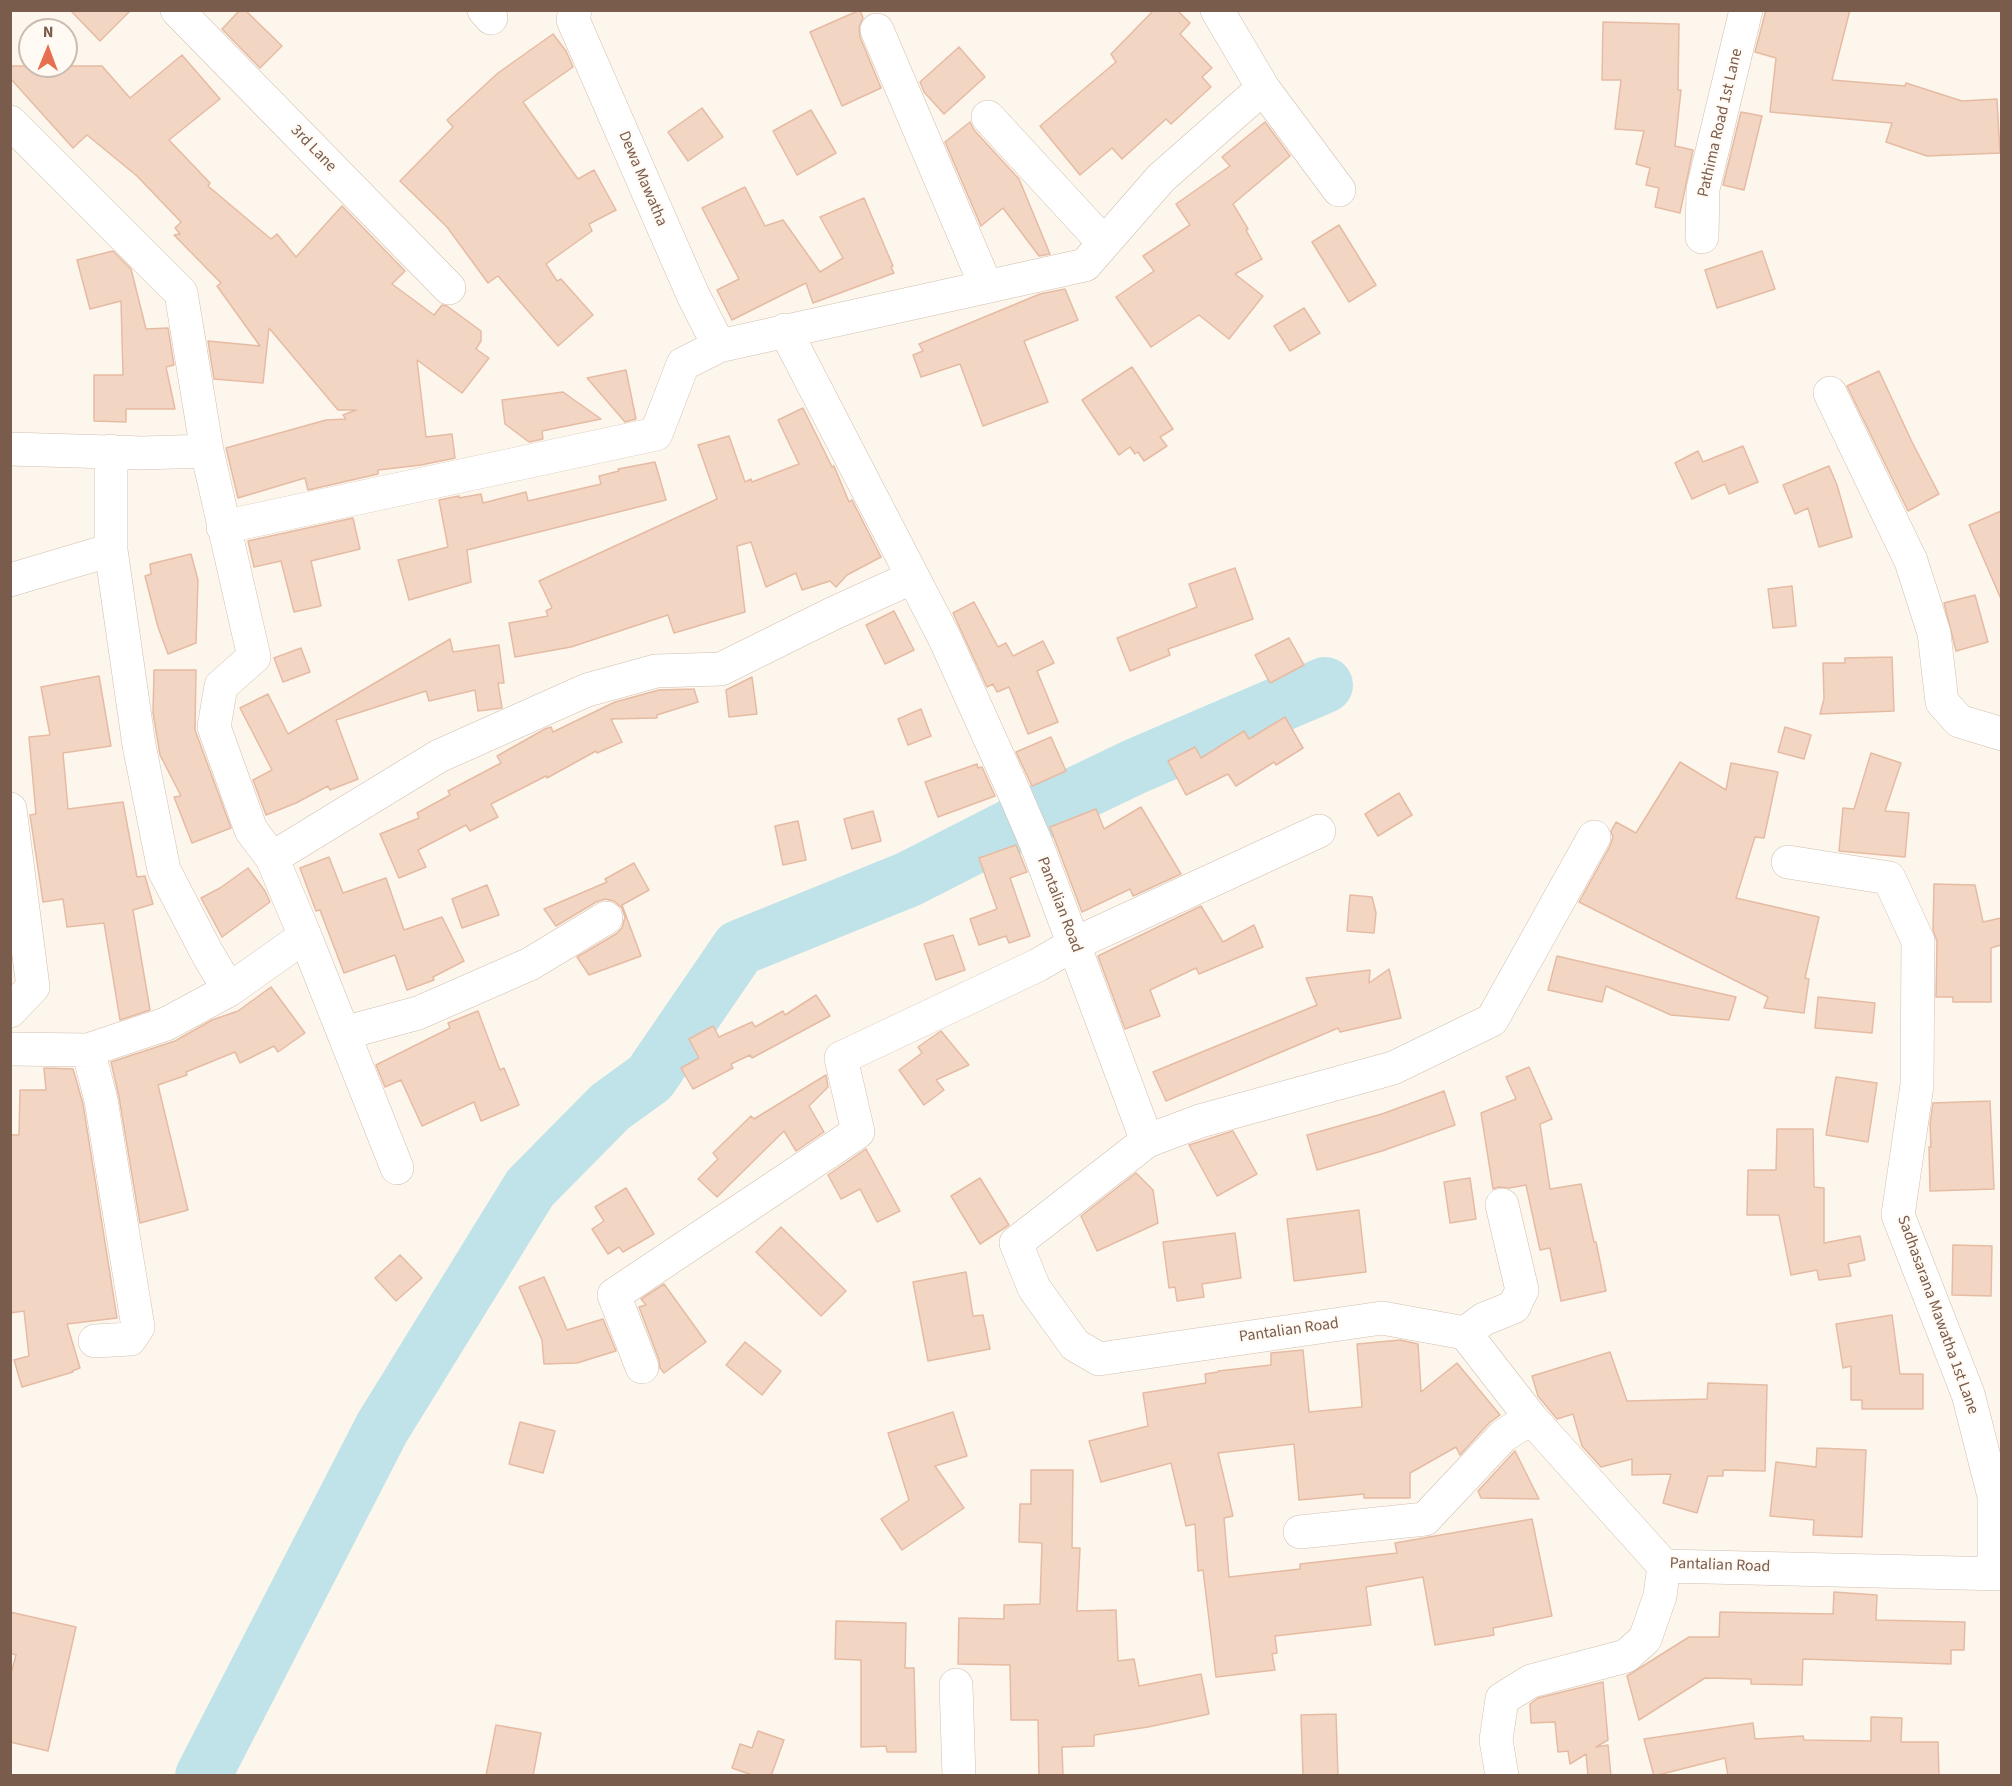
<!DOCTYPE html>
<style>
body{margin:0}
#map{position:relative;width:2012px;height:1786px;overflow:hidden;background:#fdf6ec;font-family:"Source Sans 3",sans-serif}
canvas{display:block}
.frame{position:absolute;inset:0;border:12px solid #7a5c4d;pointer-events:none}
.north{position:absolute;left:18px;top:18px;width:60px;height:60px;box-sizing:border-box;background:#fffaf3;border:2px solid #cabbb1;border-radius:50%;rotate:1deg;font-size:16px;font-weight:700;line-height:24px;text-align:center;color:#7a5c4d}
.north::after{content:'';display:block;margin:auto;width:21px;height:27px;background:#e76f51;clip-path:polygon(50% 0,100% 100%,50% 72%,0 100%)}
</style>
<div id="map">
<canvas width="2012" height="1786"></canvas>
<div class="frame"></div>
<div class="north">N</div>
</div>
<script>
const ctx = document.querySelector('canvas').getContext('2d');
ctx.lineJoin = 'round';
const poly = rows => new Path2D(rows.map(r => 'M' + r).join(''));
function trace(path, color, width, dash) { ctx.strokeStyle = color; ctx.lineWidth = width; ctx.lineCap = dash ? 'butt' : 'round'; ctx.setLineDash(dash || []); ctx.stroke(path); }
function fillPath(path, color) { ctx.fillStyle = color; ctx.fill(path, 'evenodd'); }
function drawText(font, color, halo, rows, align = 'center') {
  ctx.font = font + ' "Source Sans 3",sans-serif'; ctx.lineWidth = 4.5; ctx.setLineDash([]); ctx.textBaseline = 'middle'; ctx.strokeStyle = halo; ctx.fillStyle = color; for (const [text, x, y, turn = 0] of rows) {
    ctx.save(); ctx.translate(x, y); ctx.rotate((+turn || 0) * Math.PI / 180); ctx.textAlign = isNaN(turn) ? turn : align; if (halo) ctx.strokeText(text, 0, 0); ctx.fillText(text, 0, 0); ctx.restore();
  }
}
const river = poly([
 [203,1776,382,1428,530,1188,610,1107,650,1078,739,948,909,879,1046,809,1136,766,1325,685]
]);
const building = poly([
 [70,10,131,10,100,41,70,10],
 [240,10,245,10,282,46,260,68,222,29,240,10],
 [860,10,863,18,859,27,860,37,881,88,842,106,810,32,860,10],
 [1154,10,1177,10,1190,23,1180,34,1212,68,1202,77,1211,87,1171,124,1166,119,1122,159,1112,148,1080,175,1040,126,1116,62,1111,54,1154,10],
 [1766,10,1850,10,1832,80,1905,86,1906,83,1962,101,1997,99,2000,153,1927,156,1886,142,1892,123,1770,112,1776,58,1755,52,1766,10],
 [1603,22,1679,24,1678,90,1681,90,1675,146,1693,150,1680,213,1655,207,1659,188,1646,185,1650,168,1636,164,1644,131,1615,129,1621,80,1602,80,1603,22],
 [553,34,566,51,573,67,523,102,578,179,594,170,616,210,589,224,592,231,546,264,557,281,561,279,593,315,558,346,498,276,488,283,447,227,400,181,453,127,447,120,498,73,553,34],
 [959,47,985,77,944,114,924,92,920,82,959,47],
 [182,55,220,99,169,140,210,183,208,186,271,239,277,234,296,257,342,206,405,271,392,284,434,315,442,305,447,306,481,331,481,341,476,349,489,358,462,393,417,360,426,437,452,434,455,458,421,465,378,470,378,474,308,490,305,478,238,498,226,448,326,420,346,419,343,415,356,410,338,410,269,328,263,383,214,379,208,341,260,346,217,286,221,283,174,235,180,234,175,228,181,222,137,176,87,135,73,148,10,78,10,66,102,66,130,98,182,55],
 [702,108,723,137,688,161,668,132,702,108],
 [811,110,836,153,797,175,773,131,811,110],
 [1741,112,1762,116,1744,190,1723,185,1741,112],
 [970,122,974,130,1019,179,1050,254,1039,256,1003,208,981,226,945,142,970,122],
 [1265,122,1290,156,1233,204,1248,229,1246,230,1262,259,1235,274,1263,296,1229,339,1199,315,1151,347,1116,297,1154,271,1143,256,1190,225,1176,204,1230,166,1222,157,1265,122],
 [745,187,765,226,783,220,820,272,843,258,820,217,864,198,893,266,891,267,894,273,813,303,806,283,732,320,717,290,739,279,702,208,745,187],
 [1339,225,1376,285,1349,302,1312,242,1339,225],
 [113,251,131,269,146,329,168,328,174,365,166,367,175,409,126,409,126,422,94,421,94,375,123,375,121,301,90,309,77,260,113,251],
 [1762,251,1775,289,1717,308,1705,270,1762,251],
 [1065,289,1078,320,1024,341,1048,402,983,426,960,364,921,377,913,355,923,351,919,344,1040,294,1065,289],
 [1304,308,1320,333,1290,351,1274,326,1304,308],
 [1132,367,1173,429,1160,437,1167,446,1144,461,1138,452,1135,454,1130,447,1119,455,1082,400,1132,367],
 [626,370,636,419,625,422,587,378,626,370],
 [1879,371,1912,442,1939,494,1908,511,1847,386,1879,371],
 [563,392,601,419,542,431,543,439,529,442,505,424,502,400,563,392],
 [803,408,832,467,834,466,849,502,852,500,881,557,847,575,836,587,830,581,802,590,796,573,766,587,751,542,737,546,745,612,674,633,668,615,571,647,515,657,509,623,548,616,546,611,552,608,539,581,717,499,698,445,729,436,745,482,751,479,752,482,799,464,778,420,803,408],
 [1743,446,1758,482,1729,494,1725,484,1692,499,1675,463,1698,451,1703,462,1743,446],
 [655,462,666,500,467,550,471,582,409,600,398,560,448,547,439,500,459,496,459,498,481,494,483,503,526,492,528,501,601,484,599,476,619,471,618,469,655,462],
 [1829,466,1837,485,1852,537,1819,547,1808,508,1795,514,1783,485,1829,466],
 [2001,511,2001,599,1969,525,2001,511],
 [353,518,360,549,311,561,321,606,294,612,281,561,254,567,248,541,353,518],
 [191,554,198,580,196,643,168,654,158,627,145,576,151,574,150,564,191,554],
 [1235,568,1253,619,1168,649,1170,655,1130,671,1117,638,1197,607,1189,584,1235,568],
 [1792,586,1796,626,1773,628,1768,589,1792,586],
 [1975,595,1988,642,1956,651,1944,603,1975,595],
 [974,602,998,647,1006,643,1013,656,1043,641,1054,663,1037,671,1058,722,1028,734,1009,687,997,692,993,684,987,687,953,613,974,602],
 [894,611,914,650,885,664,866,625,894,611],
 [1289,638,1304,665,1270,683,1255,655,1289,638],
 [450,639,453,652,499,645,504,683,498,683,502,708,478,711,475,690,429,701,426,691,336,720,358,779,330,790,328,786,296,803,266,815,253,780,272,770,240,708,268,694,288,734,450,639],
 [301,648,310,672,283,682,274,658,301,648],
 [1892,657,1894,711,1820,714,1824,699,1823,663,1845,663,1845,658,1892,657],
 [154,670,196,670,195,730,231,828,192,843,174,797,181,796,160,755,153,713,154,670],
 [99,676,111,746,63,753,68,809,123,802,137,877,145,876,153,904,133,910,150,1010,120,1020,104,923,67,927,63,899,43,902,30,815,36,814,29,737,50,735,41,687,99,676],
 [752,677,757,714,729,717,726,690,752,677],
 [694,689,698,702,657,715,657,718,611,719,622,742,597,753,596,751,547,778,546,776,491,804,498,817,470,831,466,825,418,850,426,867,399,878,380,834,419,818,417,813,450,795,448,791,501,763,497,756,545,729,551,727,553,732,615,702,659,690,694,689],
 [921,709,931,736,908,745,898,719,921,709],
 [1285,717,1303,748,1276,765,1274,762,1236,786,1228,774,1186,795,1168,761,1195,747,1201,758,1244,731,1249,739,1285,717],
 [1785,727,1811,735,1804,759,1778,752,1785,727],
 [1051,737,1066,771,1032,786,1016,752,1051,737],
 [1871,753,1901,763,1885,811,1909,813,1905,857,1839,851,1843,808,1854,809,1871,753],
 [1680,762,1726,790,1731,763,1778,772,1764,838,1755,837,1736,898,1819,917,1805,978,1809,979,1804,1013,1764,1008,1768,997,1579,902,1610,846,1613,837,1611,831,1616,822,1636,833,1680,762],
 [977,764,978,768,982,767,995,796,938,817,925,782,977,764],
 [1399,793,1412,815,1378,836,1365,814,1399,793],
 [1141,807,1181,874,1133,896,1130,889,1082,912,1050,827,1096,809,1104,829,1141,807],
 [873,811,881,841,852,849,844,819,873,811],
 [798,821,806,860,783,865,775,826,798,821],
 [1016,845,1027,872,1010,878,1030,936,1009,943,1006,936,979,945,970,919,997,909,979,858,1016,845],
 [329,857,343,893,386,878,404,930,442,917,464,961,433,977,434,980,407,990,395,955,344,973,320,910,316,911,300,868,329,857],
 [634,863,649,890,622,905,641,956,589,975,577,957,616,934,622,928,625,917,622,908,614,901,605,899,596,902,556,926,544,909,607,882,605,879,634,863],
 [248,868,265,891,270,902,222,937,201,898,220,888,248,868],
 [1934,884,1975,885,1983,922,2001,918,2001,945,1991,948,1991,1002,1953,1002,1953,997,1936,997,1937,941,1933,930,1934,884],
 [487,885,499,915,462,928,452,899,487,885],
 [1350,895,1372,897,1376,913,1374,933,1347,931,1350,895],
 [1201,906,1223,942,1254,925,1263,947,1199,974,1196,968,1150,990,1160,1016,1125,1029,1098,956,1201,906],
 [953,935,965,970,936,980,924,944,953,935],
 [1557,956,1578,961,1736,997,1729,1020,1671,1015,1606,986,1602,1002,1548,990,1557,956],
 [1389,969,1401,1018,1340,1032,1338,1028,1166,1101,1153,1072,1317,1005,1306,978,1370,970,1369,983,1389,969],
 [271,987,305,1033,278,1052,274,1046,240,1063,235,1052,186,1072,187,1075,158,1085,188,1210,140,1223,119,1097,111,1062,175,1041,212,1020,238,1011,271,987],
 [816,995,830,1016,752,1058,750,1055,731,1064,733,1068,693,1089,681,1068,699,1058,689,1039,713,1026,719,1037,752,1022,755,1027,783,1011,785,1015,816,995],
 [1818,997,1875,1003,1872,1033,1815,1028,1818,997],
 [478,1011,500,1070,504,1068,519,1105,481,1121,474,1102,422,1126,401,1080,385,1087,376,1065,450,1028,448,1023,478,1011],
 [941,1031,969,1065,936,1080,944,1090,924,1105,899,1070,922,1053,918,1047,941,1031],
 [1529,1067,1552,1119,1540,1124,1550,1189,1581,1184,1594,1242,1596,1242,1606,1291,1561,1301,1550,1248,1540,1250,1526,1185,1509,1188,1498,1187,1493,1189,1481,1113,1516,1099,1506,1077,1529,1067],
 [44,1068,73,1069,83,1104,117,1318,67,1324,80,1368,72,1371,73,1372,22,1387,14,1360,29,1356,24,1311,10,1313,10,1135,19,1135,20,1090,46,1090,44,1068],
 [826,1075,828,1087,809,1106,824,1132,796,1151,784,1131,717,1197,698,1179,718,1159,713,1153,751,1116,754,1119,826,1075],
 [1836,1077,1877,1083,1868,1142,1826,1135,1836,1077],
 [1444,1091,1455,1125,1382,1151,1317,1170,1307,1135,1382,1114,1444,1091],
 [1990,1101,1994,1189,1930,1191,1929,1147,1931,1147,1930,1124,1933,1103,1990,1101],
 [1777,1129,1813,1129,1814,1187,1824,1188,1824,1243,1860,1236,1865,1260,1848,1264,1851,1276,1819,1280,1817,1270,1791,1275,1779,1215,1747,1215,1748,1170,1776,1170,1777,1129],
 [1233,1131,1257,1174,1217,1196,1189,1145,1233,1131],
 [866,1149,900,1211,877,1222,860,1189,841,1199,828,1175,866,1149],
 [1136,1173,1153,1190,1158,1223,1097,1251,1081,1216,1136,1173],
 [980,1178,1009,1225,980,1244,951,1196,980,1178],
 [1470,1178,1476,1219,1450,1223,1444,1182,1470,1178],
 [626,1188,654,1234,623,1252,619,1247,608,1254,592,1229,604,1221,595,1207,626,1188],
 [1359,1210,1366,1272,1294,1281,1287,1219,1359,1210],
 [781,1227,846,1291,821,1316,756,1252,781,1227],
 [1235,1233,1241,1278,1202,1284,1204,1297,1177,1301,1175,1287,1169,1288,1163,1242,1235,1233],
 [1953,1245,1992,1246,1991,1296,1952,1295,1953,1245],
 [400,1255,422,1278,396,1301,375,1278,400,1255],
 [966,1272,973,1316,983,1315,990,1349,928,1361,913,1282,966,1272],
 [544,1277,567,1330,603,1319,616,1351,577,1363,544,1364,542,1340,519,1287,544,1277],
 [664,1284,706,1342,664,1373,660,1368,659,1360,639,1307,646,1305,641,1299,664,1284],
 [1892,1315,1900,1374,1923,1374,1923,1409,1862,1409,1862,1400,1851,1400,1851,1366,1843,1368,1836,1324,1892,1315],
 [1400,1340,1418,1344,1421,1392,1457,1363,1500,1415,1489,1423,1460,1455,1456,1447,1410,1473,1410,1498,1364,1498,1364,1494,1299,1500,1294,1444,1218,1453,1233,1516,1224,1518,1229,1577,1300,1569,1300,1564,1397,1553,1395,1543,1532,1519,1552,1616,1493,1628,1494,1635,1435,1645,1423,1577,1366,1587,1371,1625,1275,1636,1277,1653,1272,1654,1275,1670,1216,1677,1203,1570,1198,1571,1195,1524,1186,1526,1171,1463,1101,1482,1089,1441,1148,1426,1143,1393,1206,1383,1205,1374,1218,1372,1218,1371,1271,1365,1271,1353,1303,1350,1309,1412,1362,1407,1357,1344,1400,1340],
 [745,1342,781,1371,762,1395,726,1365,745,1342],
 [1610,1352,1627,1401,1707,1399,1708,1383,1767,1385,1765,1471,1723,1470,1723,1476,1708,1476,1697,1513,1663,1503,1671,1474,1632,1475,1632,1459,1601,1467,1582,1446,1573,1414,1557,1419,1538,1396,1532,1376,1610,1352],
 [953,1412,967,1456,935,1466,964,1508,902,1550,881,1519,909,1500,888,1433,953,1412],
 [520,1422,555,1431,543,1473,509,1464,520,1422],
 [1817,1448,1866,1450,1862,1537,1813,1535,1814,1520,1770,1516,1776,1462,1816,1467,1817,1448],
 [1515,1451,1539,1499,1481,1498,1478,1491,1515,1451],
 [1031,1470,1073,1470,1072,1548,1080,1548,1077,1611,1116,1610,1118,1661,1134,1659,1139,1686,1201,1674,1209,1714,1148,1727,1094,1735,1094,1746,1062,1747,1063,1776,1039,1776,1038,1720,1011,1720,1010,1665,958,1664,959,1618,1004,1619,1004,1605,1040,1604,1042,1543,1019,1542,1020,1504,1031,1504,1031,1470],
 [1834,1592,1877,1595,1876,1620,1965,1622,1964,1650,1951,1650,1951,1664,1803,1659,1802,1685,1751,1684,1751,1679,1705,1678,1639,1720,1627,1676,1689,1637,1719,1637,1720,1612,1833,1614,1834,1592],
 [10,1612,76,1627,48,1751,10,1742,10,1677,16,1655,10,1653,10,1612],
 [836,1621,906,1623,905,1668,914,1668,916,1752,887,1752,886,1746,861,1747,861,1660,835,1659,836,1621],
 [1603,1682,1608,1740,1596,1747,1608,1745,1611,1776,1588,1776,1586,1754,1570,1764,1568,1751,1558,1752,1555,1722,1531,1723,1530,1704,1538,1698,1603,1682],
 [1336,1714,1338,1776,1303,1776,1301,1715,1336,1714],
 [1871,1717,1902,1718,1901,1742,1938,1742,1939,1776,1728,1776,1725,1758,1654,1776,1644,1739,1753,1723,1755,1739,1803,1736,1804,1740,1871,1741,1871,1717],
 [496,1725,541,1733,533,1776,486,1776,496,1725],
 [758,1731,784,1740,771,1776,755,1776,732,1768,740,1744,752,1748,758,1731]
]);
const minor = poly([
 [177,10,449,288],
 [484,10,491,18],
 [575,10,573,20,693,295,719,346],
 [877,30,986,286],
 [1263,88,1339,190],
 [988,117,1104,243],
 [10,122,181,293,207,451,254,657,221,686,214,727,251,830,272,858,305,936,397,1168],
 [1702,237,1703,189,1746,10],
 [785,330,945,639,1014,792,1036,843,1147,1141,1016,1243,1034,1288,1075,1345,1099,1359,1382,1318,1465,1333,1531,1418,1664,1566,2002,1574],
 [1830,393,1911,561,1934,633,1942,702,1959,721,2002,734],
 [10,449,143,453,207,451],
 [111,451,111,550,139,745,164,870,207,953,229,990],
 [223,527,656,434,683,364,719,346,1085,265,1161,178,1263,88,1217,10],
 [10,580,111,550],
 [10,809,33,987,10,1011],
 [272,858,439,756,587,690,656,671,721,669,834,613,913,577],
 [1788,862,1889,878,1918,941,1917,1085,1898,1215,1968,1394,1994,1496,1994,1573],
 [344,1033,418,1013,530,964,606,918],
 [10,1049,88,1050,166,1024,229,990,305,936],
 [88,1050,101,1100,138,1327,130,1339,95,1341],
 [1147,1141,1200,1121,1393,1068,1492,1020,1594,837],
 [1465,1333,1484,1319,1514,1307,1522,1290,1502,1205],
 [642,1367,614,1295,858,1132,841,1058,1038,965,1074,944,1319,831],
 [1300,1532,1425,1519,1503,1436,1531,1418],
 [956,1685,959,1776],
 [1502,1776,1496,1740,1502,1699,1531,1681,1626,1656,1645,1639,1660,1596,1664,1566]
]);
const streetNames = [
 ["Pathima Road 1st Lane",1721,123,-77],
 ["3rd Lane",313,149,46],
 ["Dewa Mawatha",642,179,67],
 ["Pantalian Road",1059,905,69],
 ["Sadhasarana Mawatha 1st Lane",1937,1315,70],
 ["Pantalian Road",1289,1331,-8],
 ["Pantalian Road",1720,1566,2]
];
trace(river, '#bfe3e8', 56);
fillPath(building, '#f3d5c3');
trace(building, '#e6bba3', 1.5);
trace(minor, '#d1beb0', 34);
trace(minor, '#fff', 33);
drawText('16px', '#7a5c4d', '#fffaf3', streetNames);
</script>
